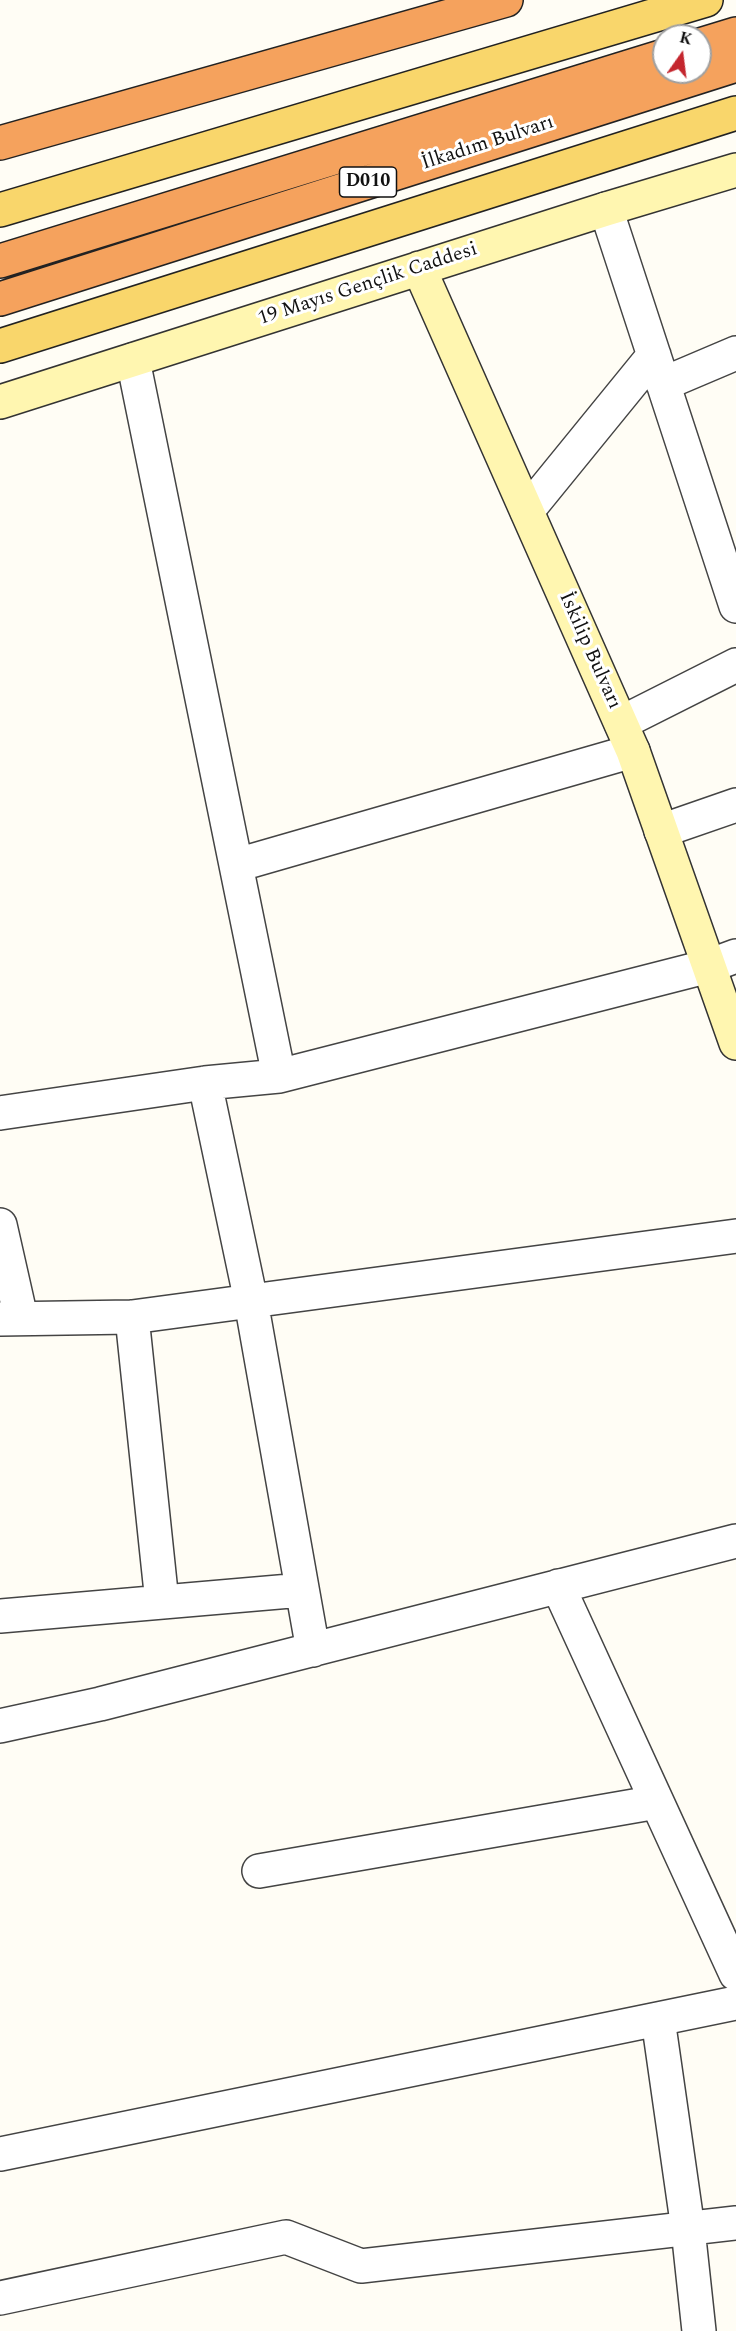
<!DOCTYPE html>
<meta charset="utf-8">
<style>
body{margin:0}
#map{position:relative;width:736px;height:2331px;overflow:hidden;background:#fffdf5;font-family:Spectral,serif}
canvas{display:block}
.north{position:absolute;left:652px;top:24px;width:60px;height:60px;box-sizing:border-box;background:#fff;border:2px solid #a0a0a0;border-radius:50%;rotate:14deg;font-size:16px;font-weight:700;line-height:24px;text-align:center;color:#111}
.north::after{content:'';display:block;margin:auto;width:21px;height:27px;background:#c4262e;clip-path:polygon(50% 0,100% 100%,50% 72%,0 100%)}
</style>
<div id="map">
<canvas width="736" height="2331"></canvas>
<div class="north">K</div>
</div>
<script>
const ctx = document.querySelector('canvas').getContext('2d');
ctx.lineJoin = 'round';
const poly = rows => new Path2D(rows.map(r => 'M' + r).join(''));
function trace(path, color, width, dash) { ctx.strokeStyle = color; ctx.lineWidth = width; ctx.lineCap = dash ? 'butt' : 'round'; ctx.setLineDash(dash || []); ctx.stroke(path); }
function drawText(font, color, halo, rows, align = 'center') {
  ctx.font = font + ' Spectral,serif'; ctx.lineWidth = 6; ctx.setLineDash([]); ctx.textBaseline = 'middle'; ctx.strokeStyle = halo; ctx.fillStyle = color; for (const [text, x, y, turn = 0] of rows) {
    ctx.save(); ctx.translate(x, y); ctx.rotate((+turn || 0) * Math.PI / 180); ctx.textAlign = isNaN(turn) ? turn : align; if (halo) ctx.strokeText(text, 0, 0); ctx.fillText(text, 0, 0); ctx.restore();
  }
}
const street = poly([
 [606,209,736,606],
 [133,360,279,1076],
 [663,384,736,353],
 [527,511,654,355],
 [621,723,736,665],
 [661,831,736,805],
 [237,865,633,751],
 [205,1083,251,1301,313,1650],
 [0,1113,205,1083,279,1076,709,966,736,956],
 [0,1225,21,1318],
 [132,1317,162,1602],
 [0,1319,132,1317,736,1236],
 [558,1586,736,1974],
 [0,1616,302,1590],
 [0,1726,100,1704,736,1541],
 [259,1871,657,1802],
 [658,2019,688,2229,699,2331],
 [0,2154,736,2003],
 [0,2298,286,2237,361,2266,736,2223]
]);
const secondary = poly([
 [419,268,633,751,736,1043],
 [0,402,606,209,736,170]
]);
const primary = poly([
 [0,210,706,0],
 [0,346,736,113]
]);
const highway = poly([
 [700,45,736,34],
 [0,143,506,0],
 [0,261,664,56],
 [0,299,736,65]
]);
const shields = [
 [368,182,57]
];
const shieldNames = [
 ["D010",368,182]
];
const streetNames = [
 ["İlkadım Bulvarı",488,144,-18],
 ["19 Mayıs Gençlik Caddesi",368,285,-18],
 ["İskilip Bulvarı",589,651,66]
];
trace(street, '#444', 36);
trace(secondary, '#333', 36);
trace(primary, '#222', 36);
trace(highway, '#222', 36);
trace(street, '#fff', 33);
trace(secondary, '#fff6b0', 33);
trace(primary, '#f9d66b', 33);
trace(highway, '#f5a25d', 33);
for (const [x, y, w] of shields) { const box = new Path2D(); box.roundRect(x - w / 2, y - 15, w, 30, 4.5); ctx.fillStyle = '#fff'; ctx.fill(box); trace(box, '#111', 1.5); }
drawText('bold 18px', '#111', null, shieldNames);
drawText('20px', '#111', '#fff', streetNames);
</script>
